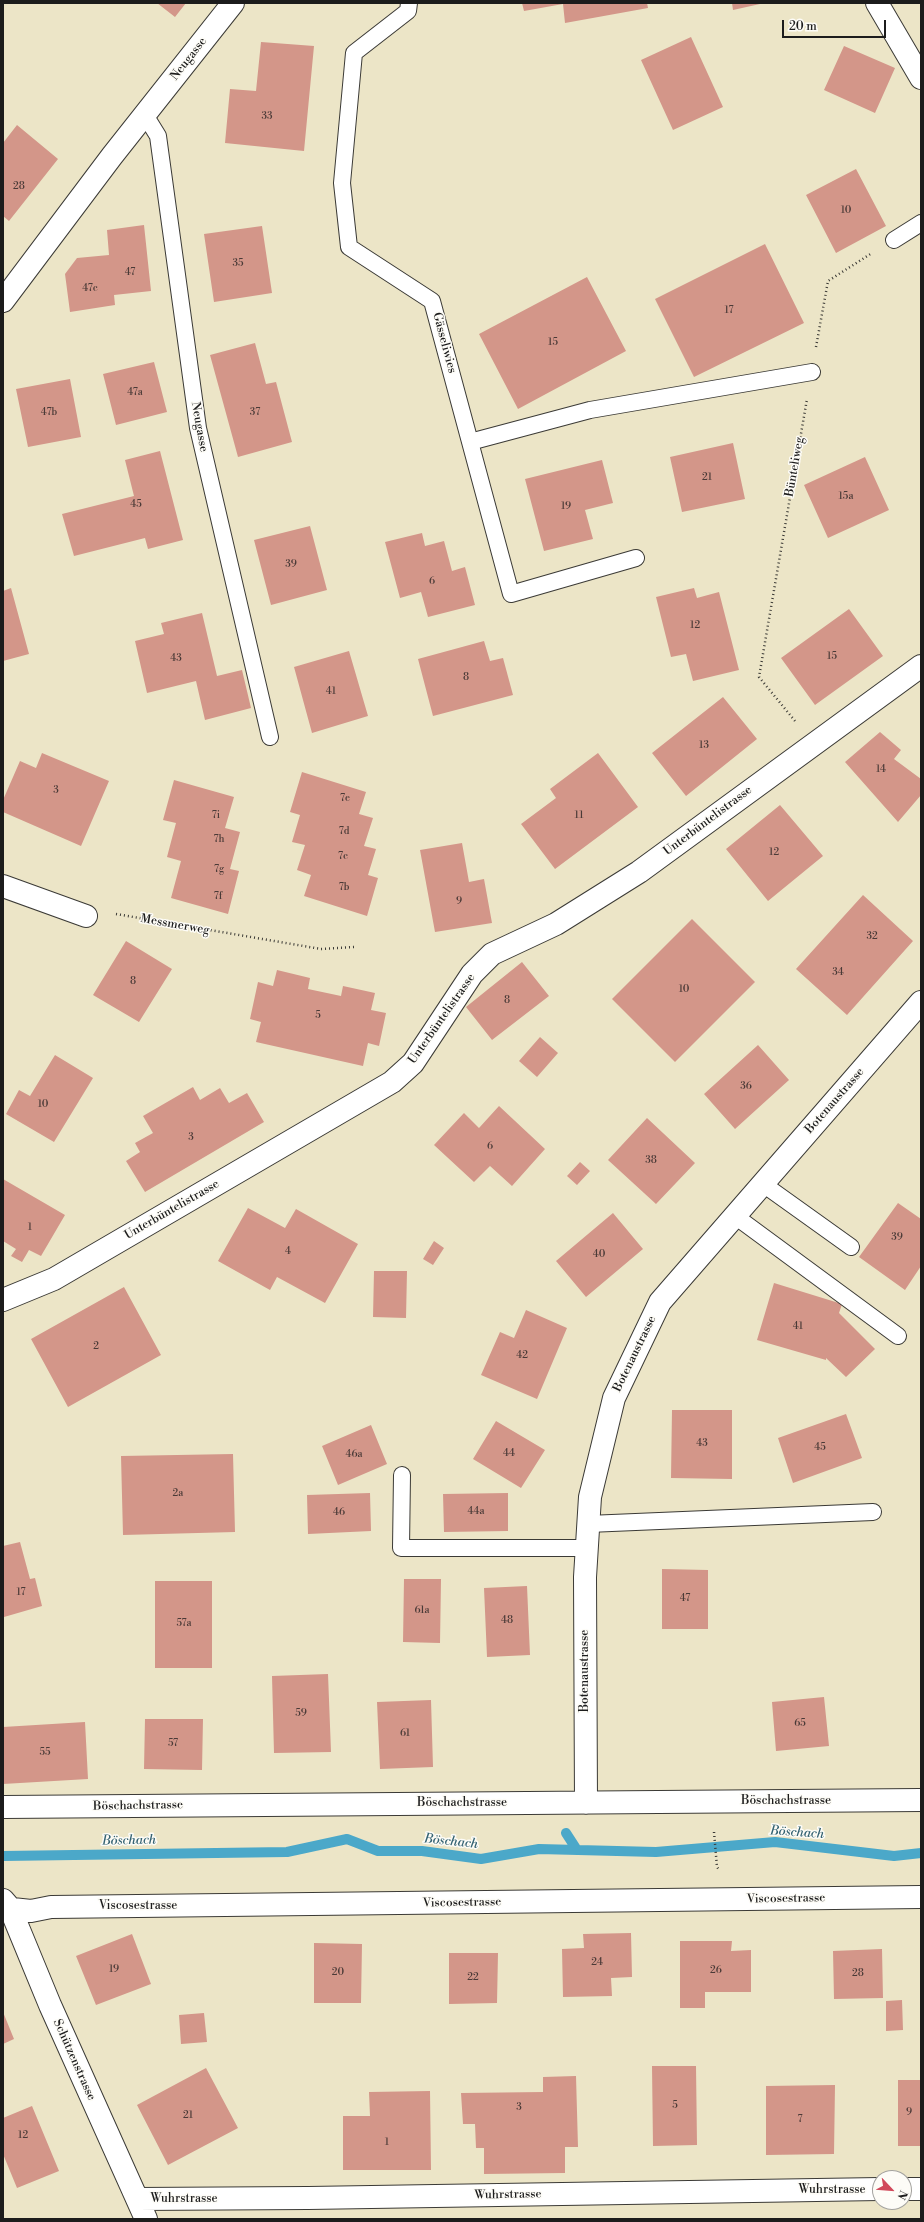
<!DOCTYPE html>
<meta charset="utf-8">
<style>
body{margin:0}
#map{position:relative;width:924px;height:2222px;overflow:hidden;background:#ece5c7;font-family:"Libre Bodoni",serif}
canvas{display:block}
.frame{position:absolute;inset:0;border:4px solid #1c1c1c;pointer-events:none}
.north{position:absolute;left:872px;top:2170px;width:40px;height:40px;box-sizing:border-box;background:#fdfcf7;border:1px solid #a3a29f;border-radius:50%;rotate:116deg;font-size:11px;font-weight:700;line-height:16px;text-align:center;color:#1c1c1c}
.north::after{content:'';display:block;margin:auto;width:14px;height:18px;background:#d1495b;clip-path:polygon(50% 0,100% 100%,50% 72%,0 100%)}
.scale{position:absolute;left:782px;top:20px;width:104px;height:18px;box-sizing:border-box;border:2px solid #1c1c1c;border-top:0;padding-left:5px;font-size:12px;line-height:14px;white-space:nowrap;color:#1c1c1c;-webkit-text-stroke:3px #fdfcf7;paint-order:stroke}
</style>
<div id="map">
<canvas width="924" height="2222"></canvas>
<div class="frame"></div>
<div class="north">N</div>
<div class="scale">20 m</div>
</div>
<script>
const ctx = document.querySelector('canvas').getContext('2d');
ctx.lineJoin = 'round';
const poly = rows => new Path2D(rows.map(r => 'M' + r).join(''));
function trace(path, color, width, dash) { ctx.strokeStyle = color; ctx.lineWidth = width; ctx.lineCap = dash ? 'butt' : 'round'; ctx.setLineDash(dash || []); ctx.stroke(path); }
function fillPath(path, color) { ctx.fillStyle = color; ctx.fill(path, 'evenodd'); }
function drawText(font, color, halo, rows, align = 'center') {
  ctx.font = font + ' "Libre Bodoni",serif'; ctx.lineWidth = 3; ctx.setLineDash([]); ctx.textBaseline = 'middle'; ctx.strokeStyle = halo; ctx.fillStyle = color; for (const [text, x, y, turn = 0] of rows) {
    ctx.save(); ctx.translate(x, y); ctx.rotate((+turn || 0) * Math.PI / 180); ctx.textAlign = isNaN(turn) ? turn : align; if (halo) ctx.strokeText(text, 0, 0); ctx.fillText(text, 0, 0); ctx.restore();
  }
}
const stream = poly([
 [566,1833,577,1850],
 [3,1856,287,1852,347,1839,378,1851,422,1851,481,1859,539,1849,656,1852,775,1842,894,1856,921,1853]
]);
const building = poly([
 [157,3,186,3,175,17],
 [522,3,647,3,648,8,565,23,563,4,524,11],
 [732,3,760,3,760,4,733,10],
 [691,37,723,107,673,130,641,60],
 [261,42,314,46,304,151,225,143,230,89,256,91],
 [844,46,895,68,875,113,824,90],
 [17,125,58,159,9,221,3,216,3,143],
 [856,169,886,226,836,253,806,195],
 [144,225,151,291,114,295,115,305,70,312,65,274,77,258,109,255,107,230],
 [262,226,272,293,214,302,204,234],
 [765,244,804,323,694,377,655,299],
 [587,277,626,351,518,409,479,334],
 [255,343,266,384,276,382,292,442,238,457,210,355],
 [154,362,167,412,116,425,103,374],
 [70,379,81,437,28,447,16,389],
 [733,443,745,499,682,512,670,457],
 [160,451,183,540,148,549,145,538,74,556,62,514,134,496,125,460],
 [865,457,889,510,828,538,804,485],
 [602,460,613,503,585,510,593,539,544,551,525,479],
 [310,526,327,590,271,605,254,540],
 [422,533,425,546,444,541,452,571,465,567,475,605,428,617,421,592,400,598,385,542],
 [11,588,29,654,3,661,3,591],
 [694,588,697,598,719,592,739,670,693,681,686,654,671,657,656,597],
 [849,609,883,656,815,705,781,658],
 [202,613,217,676,242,670,251,708,205,720,196,681,147,693,135,641,164,634,161,623],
 [484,641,490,661,503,658,513,695,433,716,418,659],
 [349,651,368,716,312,733,294,667],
 [723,697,757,739,686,796,652,753],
 [880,732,901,750,894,759,921,779,921,795,898,822,845,762],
 [42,753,109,781,81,846,3,812,3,800,20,761,36,768],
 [598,753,638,807,555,869,521,824,556,798,550,789],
 [302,772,366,792,359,814,373,818,364,846,376,849,368,875,378,878,367,916,304,896,311,875,297,870,305,845,292,842,300,815,290,812],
 [174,780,234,797,225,828,240,832,230,869,239,871,228,914,171,898,181,861,167,857,176,823,163,820],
 [780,805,823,856,768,901,726,849],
 [462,843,469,882,484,879,492,923,435,932,420,850],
 [863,895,913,941,847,1015,796,969],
 [692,919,755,982,675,1062,612,999],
 [126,941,172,969,139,1022,93,995],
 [522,962,549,996,492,1040,466,1007],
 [277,970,310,978,308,989,341,996,343,986,375,993,371,1010,386,1013,379,1046,368,1043,363,1066,256,1042,261,1022,250,1019,258,982,273,986],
 [540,1037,558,1053,537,1077,519,1061],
 [758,1045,789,1080,735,1129,704,1094],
 [55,1055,93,1078,54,1142,6,1114,19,1090,30,1096],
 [193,1087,200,1100,220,1088,229,1103,247,1093,264,1122,145,1192,126,1161,140,1152,135,1143,153,1133,143,1116],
 [499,1106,545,1149,512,1186,490,1166,474,1182,434,1145,464,1113,479,1128],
 [647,1118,695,1163,656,1204,608,1160],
 [580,1162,590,1171,577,1185,567,1176],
 [3,1179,65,1215,41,1256,29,1250,22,1262,11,1256,16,1249,3,1241],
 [898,1203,921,1219,921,1266,905,1290,859,1257],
 [248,1208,285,1228,296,1209,358,1244,325,1303,277,1277,270,1290,218,1261],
 [613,1213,643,1249,586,1297,556,1261],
 [434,1241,444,1248,433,1265,423,1259],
 [374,1271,407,1271,406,1318,373,1317],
 [774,1283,842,1304,839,1313,875,1349,846,1377,826,1358,826,1360,757,1340],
 [124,1287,161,1355,68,1407,31,1339],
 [526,1310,567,1328,537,1399,481,1375,500,1332,514,1338],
 [672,1410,732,1410,732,1479,671,1478],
 [846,1414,862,1458,793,1483,778,1438],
 [496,1421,545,1450,521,1488,473,1459],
 [371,1425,387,1464,338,1485,322,1446],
 [233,1454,235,1532,123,1535,121,1456],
 [370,1493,371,1531,308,1534,307,1495],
 [508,1493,508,1531,444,1532,443,1494],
 [20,1542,30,1579,35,1578,42,1606,4,1617,3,1546],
 [662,1569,708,1570,708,1629,662,1629],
 [404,1579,441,1579,440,1643,403,1642],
 [155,1581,212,1581,212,1668,155,1668],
 [527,1586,530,1655,487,1657,484,1588],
 [328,1674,331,1752,274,1753,272,1676],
 [824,1697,829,1746,776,1751,772,1702],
 [431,1700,433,1767,380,1769,377,1702],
 [145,1719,203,1719,202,1770,144,1769],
 [85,1722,88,1779,3,1784,3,1727],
 [631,1933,632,1977,611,1978,612,1996,563,1997,562,1949,584,1948,583,1934],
 [132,1934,151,1984,96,2005,76,1956],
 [680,1941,732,1941,731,1951,751,1950,751,1992,705,1992,705,2008,680,2008],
 [314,1943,362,1944,361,2003,314,2003],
 [882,1949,883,1998,834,1999,833,1951],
 [449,1953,498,1953,497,2003,449,2004],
 [902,2000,903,2030,886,2031,886,2001],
 [3,2012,14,2039,3,2044],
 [204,2013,207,2042,181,2044,179,2015],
 [652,2066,696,2066,697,2145,653,2146],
 [206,2068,238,2128,168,2165,137,2105],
 [576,2076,578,2147,565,2147,565,2173,484,2174,484,2148,476,2148,475,2124,463,2124,461,2093,543,2092,543,2077],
 [898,2080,921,2080,921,2146,898,2146],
 [835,2085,834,2154,766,2155,766,2086],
 [430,2091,431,2170,343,2170,343,2116,370,2116,369,2092],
 [32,2106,59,2171,17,2188,3,2154,3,2118]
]);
const path = poly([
 [816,347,828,281,872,253],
 [795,721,759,677,807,399],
 [116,914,321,949,354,947],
 [714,1832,717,1867,719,1870]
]);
const lane = poly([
 [409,3,408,11,354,53,342,183,349,247,432,301,511,594,636,558],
 [145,115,158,136,198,428,270,737],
 [894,240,921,223],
 [470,442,590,410,812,372],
 [763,1184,851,1247],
 [735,1216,898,1336],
 [402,1475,401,1548,587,1548],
 [588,1524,873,1512]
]);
const street = poly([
 [877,3,921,78],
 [3,301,112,156,233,3],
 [3,886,86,916],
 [3,1300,54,1279,392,1082,413,1063,472,974,492,954,556,924,639,872,921,666],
 [586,1803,585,1577,590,1497,614,1398,660,1302,921,1002],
 [3,1807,921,1800],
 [3,1900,10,1908,50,2005,146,2219],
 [3,1908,31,1911,51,1907,921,1897],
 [904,2189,921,2189],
 [137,2199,308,2198,880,2189]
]);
const numberNames = [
 ["33",267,117],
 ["28",19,187],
 ["10",846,211],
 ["35",238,264],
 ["47",130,273],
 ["47c",90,289],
 ["17",729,311],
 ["15",553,343],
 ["47a",135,393],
 ["47b",49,413],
 ["37",255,413],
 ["21",707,478],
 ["15a",846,497],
 ["45",136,505],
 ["19",566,507],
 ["39",291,565],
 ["6",432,582],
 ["12",695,626],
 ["15",832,657],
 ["43",176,659],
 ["8",466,678],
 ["41",331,692],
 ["13",704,746],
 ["14",881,770],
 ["3",56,791],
 ["7e",345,799],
 ["7i",216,816],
 ["11",579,816],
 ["7d",344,832],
 ["7h",219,840],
 ["12",774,853],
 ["7c",343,857],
 ["7g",219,870],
 ["7b",344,888],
 ["7f",218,897],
 ["9",459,902],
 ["32",872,937],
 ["34",838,973],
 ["8",133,982],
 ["10",684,990],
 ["8",507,1001],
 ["5",318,1016],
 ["36",746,1087],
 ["10",43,1105],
 ["3",191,1138],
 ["6",490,1147],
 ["38",651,1161],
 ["1",30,1228],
 ["39",897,1238],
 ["4",288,1252],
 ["40",599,1255],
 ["41",798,1327],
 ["2",96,1347],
 ["42",522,1356],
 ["43",702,1444],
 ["45",820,1448],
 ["44",509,1454],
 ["46a",354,1455],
 ["2a",178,1494],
 ["44a",476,1512],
 ["46",339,1513],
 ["17",21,1593],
 ["47",685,1599],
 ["61a",422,1611],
 ["48",507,1621],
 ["57a",184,1624],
 ["59",301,1714],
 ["65",800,1724],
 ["61",405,1734],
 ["57",173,1744],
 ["55",45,1753],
 ["24",597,1963],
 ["19",114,1970],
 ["26",716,1971],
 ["20",338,1973],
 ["28",858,1974],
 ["22",473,1978],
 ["5",675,2106],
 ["3",519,2108],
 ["9",909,2113],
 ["21",188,2116],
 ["7",800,2120],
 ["12",23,2136],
 ["1",387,2143]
];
const streetNames = [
 ["Neugasse",189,59,-52],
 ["Gässeliwies",444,343,75],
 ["Neugasse",199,427,80],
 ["Bünteliweg",795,467,-80],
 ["Unterbüntelistrasse",708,821,-37],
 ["Messmerweg",175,925,10],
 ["Unterbüntelistrasse",442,1019,-55],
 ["Botenaustrasse",835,1101,-49],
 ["Unterbüntelistrasse",172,1210,-30],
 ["Botenaustrasse",635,1354,-64],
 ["Botenaustrasse",585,1671,-90],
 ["Böschachstrasse",786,1801],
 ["Böschachstrasse",462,1803],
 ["Böschachstrasse",138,1806,-1],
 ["Viscosestrasse",786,1899,-1],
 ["Viscosestrasse",462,1903,-1],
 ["Viscosestrasse",138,1906],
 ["Schützenstrasse",74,2060,66],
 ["Wuhrstrasse",832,2190],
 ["Wuhrstrasse",508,2195,-1],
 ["Wuhrstrasse",184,2199]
];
const waterNames = [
 ["Böschach",797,1833,4],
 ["Böschach",129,1841,-1],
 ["Böschach",451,1842,6]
];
trace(stream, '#4ba8c9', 10);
fillPath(building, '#d39689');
trace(lane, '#3b3a36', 18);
trace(street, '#3b3a36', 24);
trace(path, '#3b3a36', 2.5, [1, 3]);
trace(lane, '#fff', 16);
trace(street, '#fff', 22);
drawText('10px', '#4a3a37', null, numberNames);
drawText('12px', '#1c1c1c', '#fdfcf7', streetNames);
drawText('italic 13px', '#346272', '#fdfcf7', waterNames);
</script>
